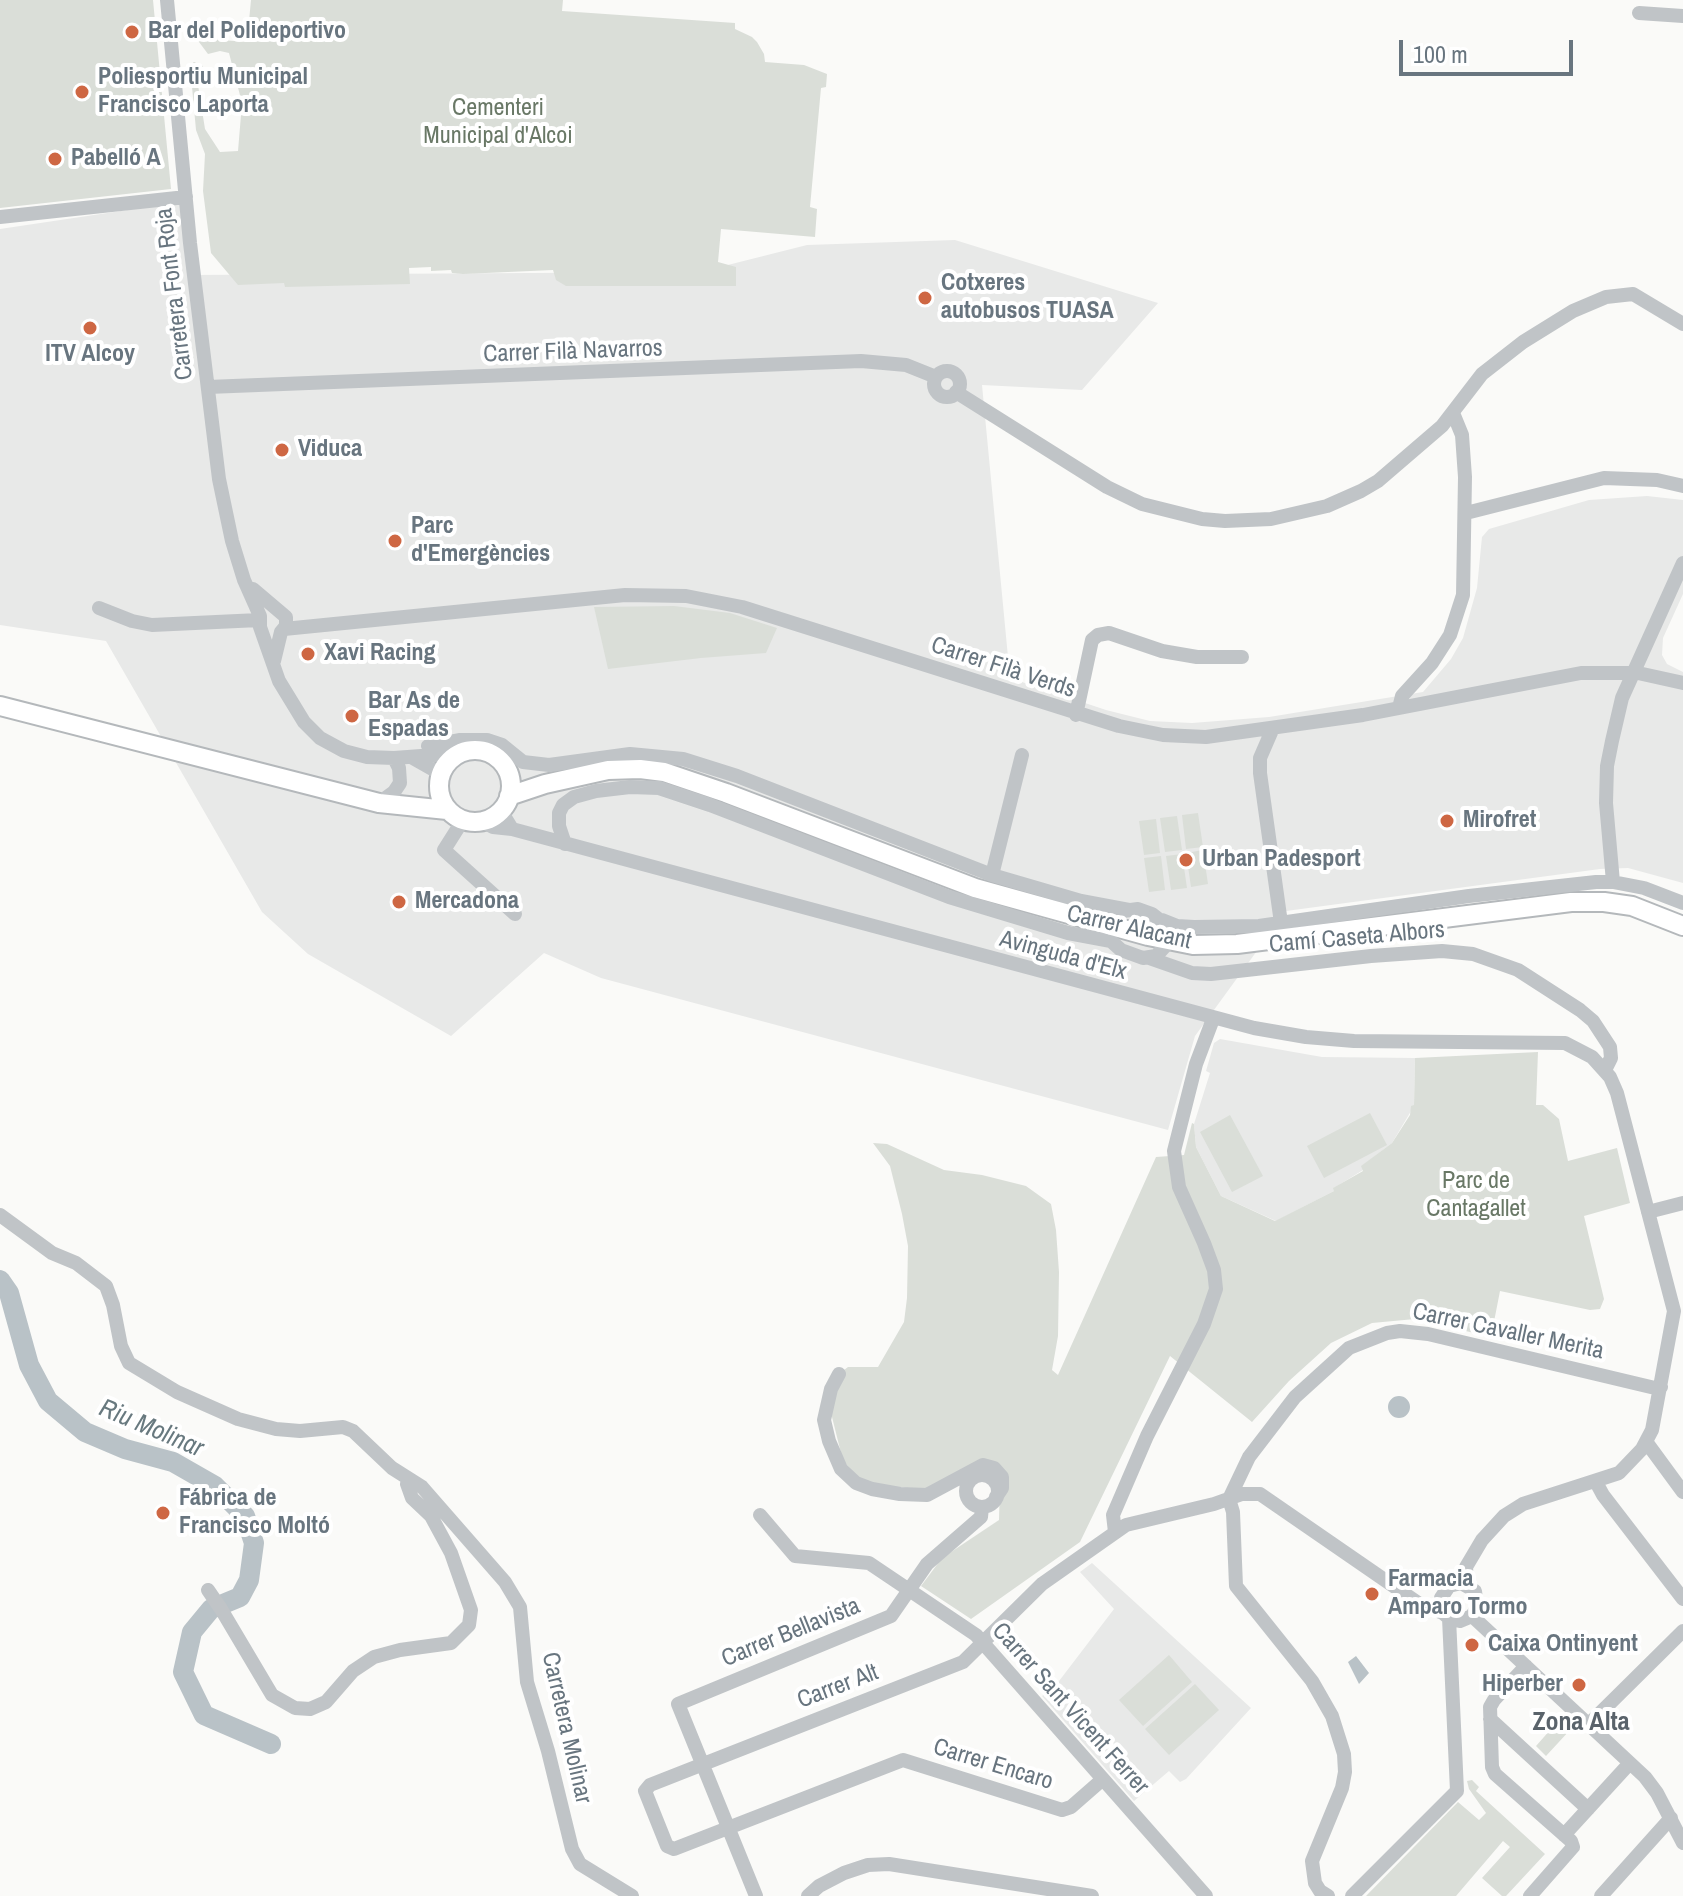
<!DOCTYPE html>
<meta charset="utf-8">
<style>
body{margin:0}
#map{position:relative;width:1683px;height:1896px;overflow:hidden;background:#fafaf8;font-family:"Archivo Narrow",sans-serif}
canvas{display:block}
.scale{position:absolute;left:1399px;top:40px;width:174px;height:36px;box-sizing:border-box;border:4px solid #68757f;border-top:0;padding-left:10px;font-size:24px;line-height:28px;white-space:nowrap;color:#68757f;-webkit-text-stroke:6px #fff;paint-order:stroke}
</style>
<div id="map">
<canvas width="1683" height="1896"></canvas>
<div class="scale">100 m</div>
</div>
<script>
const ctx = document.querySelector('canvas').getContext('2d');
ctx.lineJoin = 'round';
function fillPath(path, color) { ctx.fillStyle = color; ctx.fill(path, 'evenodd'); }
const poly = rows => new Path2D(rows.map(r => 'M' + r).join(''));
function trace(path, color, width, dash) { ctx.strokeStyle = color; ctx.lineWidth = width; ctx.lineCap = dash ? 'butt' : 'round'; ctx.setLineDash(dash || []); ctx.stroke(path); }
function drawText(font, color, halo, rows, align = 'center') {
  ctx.font = font + ' "Archivo Narrow",sans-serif'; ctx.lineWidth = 8; ctx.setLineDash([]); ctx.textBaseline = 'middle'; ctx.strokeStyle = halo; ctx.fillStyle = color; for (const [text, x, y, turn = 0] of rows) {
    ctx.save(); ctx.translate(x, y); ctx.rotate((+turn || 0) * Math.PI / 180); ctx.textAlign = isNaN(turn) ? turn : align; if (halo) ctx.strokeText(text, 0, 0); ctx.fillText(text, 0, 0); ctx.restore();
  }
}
const built = poly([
 [181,202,190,275,700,272,807,245,955,240,1158,303,1082,390,982,385,1010,678,1106,710,1150,721,1192,723,1269,717,1423,692,1451,659,1463,638,1477,588,1482,537,1489,529,1589,500,1647,496,1683,500,1683,594,1663,638,1662,655,1667,664,1683,672,1683,883,1628,868,1600,869,1286,911,1195,1036,1168,1130,601,978,544,953,451,1036,308,954,262,912,106,641,0,625,0,229],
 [1220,1039,1322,1057,1415,1058,1414,1106,1392,1143,1362,1166,1363,1170,1334,1188,1334,1191,1276,1221,1221,1196,1196,1147,1194,1124,1210,1073,1206,1071,1214,1043],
 [1092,1563,1251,1708,1186,1779,1180,1782,1169,1771,1134,1801,1042,1696,1056,1685,1114,1609,1080,1572]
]);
const green = poly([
 [0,0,153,0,171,189,0,208],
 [251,0,563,0,562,11,735,23,735,29,752,37,757,42,764,54,765,62,804,65,827,74,826,87,821,88,810,207,817,209,815,237,721,229,718,262,736,267,736,286,566,286,556,280,553,270,463,274,452,273,451,270,431,271,431,267,409,268,410,284,285,287,284,283,238,285,211,253,203,191,205,154,196,130,190,65,194,62,203,66,198,85,205,129,220,152,238,151,242,103,229,53,220,51,208,54,196,38,247,42],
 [674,606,730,613,777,628,766,653,701,658,608,669,594,607],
 [1198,813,1203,847,1186,849,1182,815],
 [1177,816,1182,850,1165,852,1160,818],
 [1156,819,1160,853,1144,855,1139,821],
 [1203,850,1208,884,1191,887,1186,853],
 [1182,854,1187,888,1171,890,1166,856],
 [1161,856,1165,890,1149,892,1144,858],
 [1538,1052,1536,1105,1543,1105,1559,1119,1568,1161,1617,1148,1630,1203,1584,1216,1604,1299,1600,1309,1590,1310,1500,1291,1491,1337,1415,1319,1372,1323,1331,1343,1289,1381,1252,1422,1170,1356,1080,1542,971,1619,921,1586,942,1558,999,1520,1000,1482,995,1473,981,1470,940,1492,863,1483,843,1461,830,1409,839,1374,848,1367,878,1367,904,1322,907,1298,908,1246,902,1214,890,1166,873,1143,887,1144,944,1170,982,1175,1026,1186,1051,1204,1056,1230,1059,1272,1058,1336,1052,1370,1058,1375,1156,1157,1184,1155,1192,1123,1194,1124,1196,1147,1221,1196,1275,1221,1334,1191,1333,1188,1363,1171,1361,1166,1392,1143,1410,1115,1411,1106,1414,1105,1415,1058],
 [1370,1113,1387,1145,1324,1178,1307,1146],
 [1230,1115,1263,1176,1232,1192,1200,1132],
 [1169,1655,1192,1682,1143,1726,1119,1700],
 [1195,1684,1219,1710,1169,1755,1145,1729],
 [1559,1720,1570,1730,1546,1756,1536,1746],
 [1472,1780,1479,1787,1476,1791,1545,1854,1506,1896,1502,1896,1482,1878,1510,1847,1503,1841,1456,1896,1366,1896,1458,1802,1479,1820,1486,1813,1469,1789,1467,1781]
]);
const water = poly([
 '1388 1407a11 11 0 1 1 22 0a11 11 0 1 1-22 0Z',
 [1356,1656,1369,1673,1359,1684,1348,1662]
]);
const river = poly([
 [0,1280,9,1293,29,1365,48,1401,85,1432,125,1449,173,1462,215,1486,245,1516,254,1543,249,1580,240,1597,211,1609,192,1632,183,1672,204,1715,271,1744]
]);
const minor = poly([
 [167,0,190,243,219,479,232,541,244,580,260,616,260,627,279,681,304,722,320,738,344,751,367,757,394,758,462,753],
 [1639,13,1683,16],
 [0,217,186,197],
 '934 384a13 13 0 1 1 26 0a13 13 0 1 1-26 0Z',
 [208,387,861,361,906,365,936,377],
 [956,392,1107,487,1142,504,1202,519,1225,521,1271,519,1327,506,1361,491,1378,481,1442,426,1482,374,1523,342,1573,311,1606,297,1633,294,1683,324],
 [1466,513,1604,478,1657,480,1683,486],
 [253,589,286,617,286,626,281,632,274,661],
 [99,608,132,621,152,625,259,620],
 [284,629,625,595,686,596,742,607,1119,726,1163,735,1206,737,1363,715,1581,673,1638,673,1683,683],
 [1399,708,1402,696,1432,663,1450,635,1463,595,1465,477,1462,435,1453,413],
 [1076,715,1092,640,1098,635,1109,633,1162,651,1197,657,1242,657],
 [1273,728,1260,758,1260,773,1281,923],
 [428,746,459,740,487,740,502,745,523,762,549,765,630,754,683,759,737,776,992,875,1081,901,1129,910],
 [411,757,441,774],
 [379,803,394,792,400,783,399,768,394,758],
 [501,811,512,829],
 [463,820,444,850,515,914],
 [481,821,493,827,512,829,1254,1028,1306,1037,1354,1041,1565,1043,1592,1057,1610,1077,1617,1093,1674,1311,1652,1430,1642,1449,1619,1473,1523,1504,1504,1516,1482,1540,1466,1567,1467,1585],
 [565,844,559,826,559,813,563,805,574,797,596,791,630,787,659,788,710,805,949,897,1068,933,1111,941],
 [992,875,1022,755],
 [1613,882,1606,803,1607,766,1612,741,1622,698,1683,563],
 [1162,920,1177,926,1194,927,1259,926,1469,896,1596,882,1613,882,1644,888,1683,903],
 [1110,933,1111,941,1121,950,1143,958,1156,956,1170,941,1166,925,1152,914,1138,909,1123,911],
 [1149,958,1192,973,1211,974,1371,956,1442,951,1473,954,1518,970,1580,1010,1593,1021,1610,1047,1611,1058,1605,1070],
 [1648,1212,1683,1203],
 [0,1215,52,1253,76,1263,106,1286,113,1305,121,1346,129,1363,177,1392,238,1419,276,1429,300,1431,343,1427,353,1431,392,1468,422,1487,505,1582,520,1607,527,1682,548,1751,572,1849,580,1864,632,1896],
 [839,1374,831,1389,824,1420,829,1441,841,1469,856,1483,872,1489,900,1494,927,1495,983,1465,994,1468,1002,1477,1002,1488,996,1497],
 [1647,1443,1683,1492],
 '966 1491a16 16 0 1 1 32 0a16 16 0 1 1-32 0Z',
 [1596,1482,1603,1495,1683,1599],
 [1229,1499,1249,1457,1295,1397,1349,1348,1387,1333,1400,1331,1428,1334,1655,1388,1661,1387],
 [1229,1499,1233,1512,1236,1586,1312,1681,1332,1716,1344,1754,1345,1772,1342,1788,1312,1861,1315,1883,1320,1891,1328,1896],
 [760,1515,795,1556,869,1563,976,1635,1206,1896],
 [1115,1532,1113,1515,1147,1436,1204,1324,1216,1289,1214,1270,1204,1243,1179,1187,1174,1151,1196,1064,1213,1019],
 [208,1590,221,1609,272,1695,295,1708,310,1709,326,1702,353,1671,374,1657,400,1650,451,1643,469,1625,471,1610,451,1553,431,1516,412,1498,407,1484,409,1479],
 [1472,1616,1645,1777,1657,1793,1683,1843],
 [1526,1666,1494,1700,1490,1707,1492,1767,1495,1774,1571,1841,1573,1847,1530,1896],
 [1490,1719,1588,1809],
 [1589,1724,1683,1631],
 [1103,1779,1071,1807,1062,1810,903,1760,674,1849,667,1846,645,1791,650,1785,963,1662,1042,1584,1126,1525,1214,1504,1242,1494,1260,1494,1421,1605,1443,1613,1449,1618,1460,1621,1472,1616,1477,1607,1475,1591,1461,1583,1449,1586,1441,1598,1443,1613],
 [1564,1835,1629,1764],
 [756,1896,678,1704,891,1616,927,1564,981,1517,982,1507],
 [808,1896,819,1886,844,1873,868,1865,889,1864,1092,1896],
 [1352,1896,1457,1791,1449,1618],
 [1601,1896,1671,1818]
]);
const major = poly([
 [0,706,379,803,447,810],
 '439 786a36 36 0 1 1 72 0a36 36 0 1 1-72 0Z',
 [509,796,545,784,608,770,640,769,664,772,726,793,975,888,1148,936,1193,945,1237,944,1571,902,1604,902,1632,906,1683,926]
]);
const markers = [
 [132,32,8,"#ce6743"],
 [82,92,8,"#ce6743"],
 [55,159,8,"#ce6743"],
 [925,298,8,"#ce6743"],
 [90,328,8,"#ce6743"],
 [282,450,8,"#ce6743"],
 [395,541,8,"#ce6743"],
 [308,654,8,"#ce6743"],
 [352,716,8,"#ce6743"],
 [1447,821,8,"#ce6743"],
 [1186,860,8,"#ce6743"],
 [399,902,8,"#ce6743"],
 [163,1513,8,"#ce6743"],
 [1372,1594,8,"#ce6743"],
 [1472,1645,8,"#ce6743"],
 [1579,1685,8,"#ce6743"]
];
const poiNames = [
 ["Bar del Polideportivo",148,32],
 ["Poliesportiu Municipal",98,78],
 ["Francisco Laporta",98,106],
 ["Pabelló A",71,159],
 ["Cotxeres",941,284],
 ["autobusos TUASA",941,312],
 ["ITV Alcoy",90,355,"center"],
 ["Viduca",298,450],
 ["Parc",411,527],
 ["d'Emergències",411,555],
 ["Xavi Racing",324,654],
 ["Bar As de",368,702],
 ["Espadas",368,730],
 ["Mirofret",1463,821],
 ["Urban Padesport",1202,860],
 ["Mercadona",415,902],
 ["Fábrica de",179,1499],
 ["Francisco Moltó",179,1527],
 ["Farmacia",1388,1580],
 ["Amparo Tormo",1388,1608],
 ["Caixa Ontinyent",1488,1645],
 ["Hiperber",1563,1685,"right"]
];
const parkNames = [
 ["Cementeri",498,109],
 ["Municipal d'Alcoi",498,137],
 ["Parc de",1476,1182],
 ["Cantagallet",1476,1210]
];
const streetNames = [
 ["Carretera Font Roja",175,294,-97],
 ["Carrer Filà Navarros",573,352,-2],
 ["Carrer Filà Verds",1003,668,18],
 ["Carrer Alacant",1129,928,13],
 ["Camí Caseta Albors",1357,938,-5],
 ["Avinguda d'Elx",1063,956,15],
 ["Carrer Cavaller Merita",1508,1332,12],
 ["Carrer Bellavista",791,1633,-22],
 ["Carrer Alt",838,1687,-21],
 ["Carrer Sant Vicent Ferrer",1070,1709,48],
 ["Carretera Molinar",566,1728,77],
 ["Carrer Encaro",993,1765,17]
];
const waterNames = [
 ["Riu Molinar",151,1429,23]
];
const neighbourhoodNames = [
 ["Zona Alta",1581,1723]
];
fillPath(built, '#e8e9e8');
fillPath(green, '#daded8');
fillPath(water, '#b9c2c7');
trace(river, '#b9c2c7', 20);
trace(major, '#b4b8bb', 22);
trace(minor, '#c0c4c7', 14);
trace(major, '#fff', 18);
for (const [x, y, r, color] of markers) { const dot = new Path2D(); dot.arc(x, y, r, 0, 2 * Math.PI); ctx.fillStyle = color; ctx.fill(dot); trace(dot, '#fff', 3); }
drawText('bold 24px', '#68757f', '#fff', poiNames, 'left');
drawText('24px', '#697866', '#fff', parkNames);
drawText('24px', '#68757f', '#fff', streetNames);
drawText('italic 26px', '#68797f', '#fff', waterNames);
drawText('bold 26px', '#5a636b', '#fff', neighbourhoodNames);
</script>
